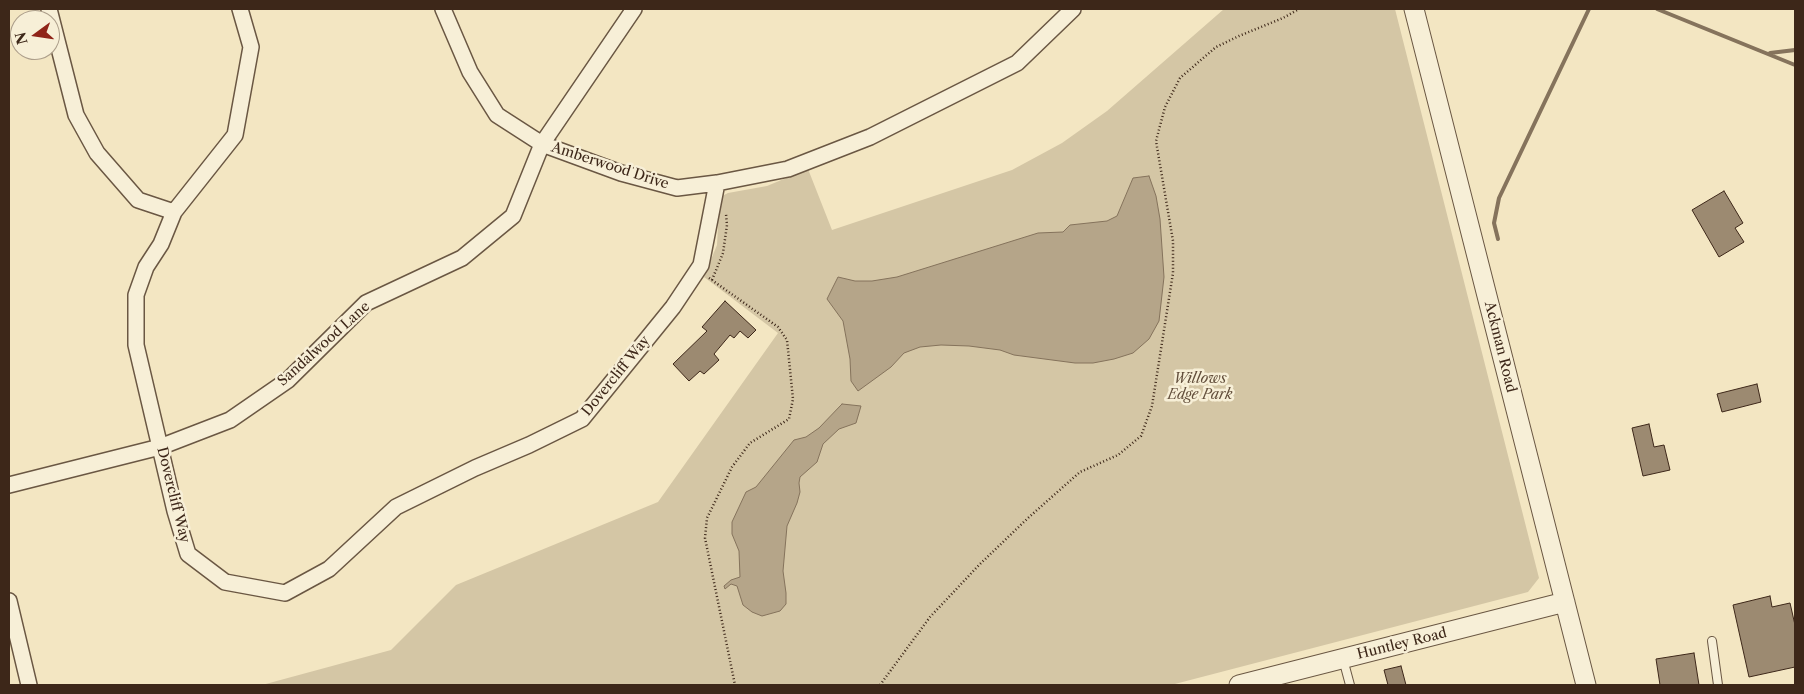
<!DOCTYPE html>
<style>
body{margin:0}
#map{position:relative;width:1804px;height:694px;overflow:hidden;background:#f3e6c2;font-family:"Libre Caslon Text",serif}
canvas{display:block}
.frame{position:absolute;inset:0;border:10px solid #3d2719;pointer-events:none}
.north{position:absolute;left:10px;top:10px;width:50px;height:50px;box-sizing:border-box;background:#f7efd7;border:1px solid #ad9f8b;border-radius:50%;rotate:256deg;font-size:14px;font-weight:700;line-height:20px;text-align:center;color:#3d2719}
.north::after{content:'';display:block;margin:auto;width:18px;height:22px;background:#8f2418;clip-path:polygon(50% 0,100% 100%,50% 72%,0 100%)}
</style>
<div id="map">
<canvas width="1804" height="694"></canvas>
<div class="frame"></div>
<div class="north">N</div>
</div>
<script>
const ctx = document.querySelector('canvas').getContext('2d');
ctx.lineJoin = 'round';
function fillPath(path, color) { ctx.fillStyle = color; ctx.fill(path, 'evenodd'); }
const poly = rows => new Path2D(rows.map(r => 'M' + r).join(''));
function trace(path, color, width, dash) { ctx.strokeStyle = color; ctx.lineWidth = width; ctx.lineCap = dash ? 'butt' : 'round'; ctx.setLineDash(dash || []); ctx.stroke(path); }
function drawText(font, color, halo, rows, align = 'center') {
  ctx.font = font + ' "Libre Caslon Text",serif'; ctx.lineWidth = 5; ctx.setLineDash([]); ctx.textBaseline = 'middle'; ctx.strokeStyle = halo; ctx.fillStyle = color; for (const [text, x, y, turn = 0] of rows) {
    ctx.save(); ctx.translate(x, y); ctx.rotate((+turn || 0) * Math.PI / 180); ctx.textAlign = isNaN(turn) ? turn : align; if (halo) ctx.strokeText(text, 0, 0); ctx.fillText(text, 0, 0); ctx.restore();
  }
}
const green = poly([
 [1224,9,1395,9,1539,578,1528,592,1171,685,262,685,391,650,456,585,658,502,778,333,704,277,717,245,719,206,722,196,728,193,767,186,808,169,832,230,1012,170,1062,143,1107,111]
]);
const water = poly([
 [1149,176,1156,196,1160,219,1164,277,1159,321,1149,339,1133,353,1114,359,1093,363,1075,363,1014,355,1000,350,969,346,941,345,920,347,904,353,891,367,858,391,851,381,850,359,843,321,827,299,838,277,855,281,872,281,897,277,1038,233,1063,232,1070,225,1107,221,1117,216,1133,178,1149,176],
 [842,404,861,406,856,423,839,429,823,444,817,462,800,477,799,483,800,492,797,503,787,526,783,571,786,593,786,604,780,611,762,616,752,612,743,605,737,586,731,584,725,589,724,586,731,580,740,577,739,551,732,534,732,522,746,492,756,487,794,440,806,437,819,428,842,404]
]);
const stream = poly([
 [1657,9,1795,65],
 [1770,53,1795,50],
 [1498,239,1494,223,1499,198,1589,9]
]);
const building = poly([
 [1724,191,1743,223,1735,228,1744,242,1719,257,1692,210,1724,191],
 [725,301,756,330,748,338,740,331,734,338,730,335,714,354,719,360,704,374,700,371,689,381,673,364,707,331,702,327,725,301],
 [1757,384,1761,402,1722,412,1717,394,1757,384],
 [1649,424,1654,447,1664,445,1670,470,1643,476,1632,428,1649,424],
 [1770,596,1772,607,1790,603,1795,625,1795,667,1749,677,1733,605,1770,596],
 [1694,653,1699,685,1660,685,1656,659,1694,653],
 [1401,666,1406,685,1388,685,1384,670,1401,666]
]);
const path = poly([
 [709,278,778,327,787,340,793,399,789,419,750,443,732,467,707,518,705,538,735,685],
 [712,280,723,253,727,225,726,214],
 [880,685,930,617,979,565,1028,518,1080,472,1118,455,1141,436,1152,406,1173,273,1173,241,1156,141,1165,107,1180,78,1216,47,1239,36,1283,18,1299,9]
]);
const service = poly([
 [1712,641,1718,685],
 [1343,659,1350,685]
]);
const minor = poly([
 [49,9,76,115,97,153,138,200,174,212],
 [240,9,251,47,235,135,174,212,161,244,146,267,136,295,136,345,175,511,188,554,225,582,285,593,329,569,396,507,475,468,529,445,582,419,673,307,701,265,717,183],
 [443,9,470,72,497,115,542,144,621,173,677,188,717,183,788,169,870,137,1017,63,1073,9],
 [9,485,160,447,230,420,288,380,366,303,462,258,513,216,542,144,634,9],
 [9,601,29,685]
]);
const tertiary = poly([
 [1414,9,1586,685],
 [1239,685,1565,602]
]);
const streetNames = [
 ["Amberwood Drive",610,166,18],
 ["Sandalwood Lane",324,344,-42],
 ["Ackman Road",1500,347,76],
 ["Dovercliff Way",616,376,-51],
 ["Dovercliff Way",173,495,76],
 ["Huntley Road",1402,644,-14]
];
const parkNames = [
 ["Willows",1200,379],
 ["Edge Park",1200,395]
];
fillPath(green, '#d4c6a5');
fillPath(water, '#b5a589');
trace(water, '#85735c', 1);
trace(stream, '#85735c', 4);
fillPath(building, '#9c8a71');
trace(building, '#3d2719', 1);
trace(service, '#6a5743', 10);
trace(minor, '#6a5743', 18);
trace(tertiary, '#6a5743', 21);
trace(path, '#3d2719', 2.5, [1, 2.5]);
trace(service, '#f7efd7', 8);
trace(minor, '#f7efd7', 15);
trace(tertiary, '#f7efd7', 19);
drawText('14px', '#3d2719', '#f7efd7', streetNames);
drawText('italic 14px', '#634f3c', '#f7efd7', parkNames);
</script>
